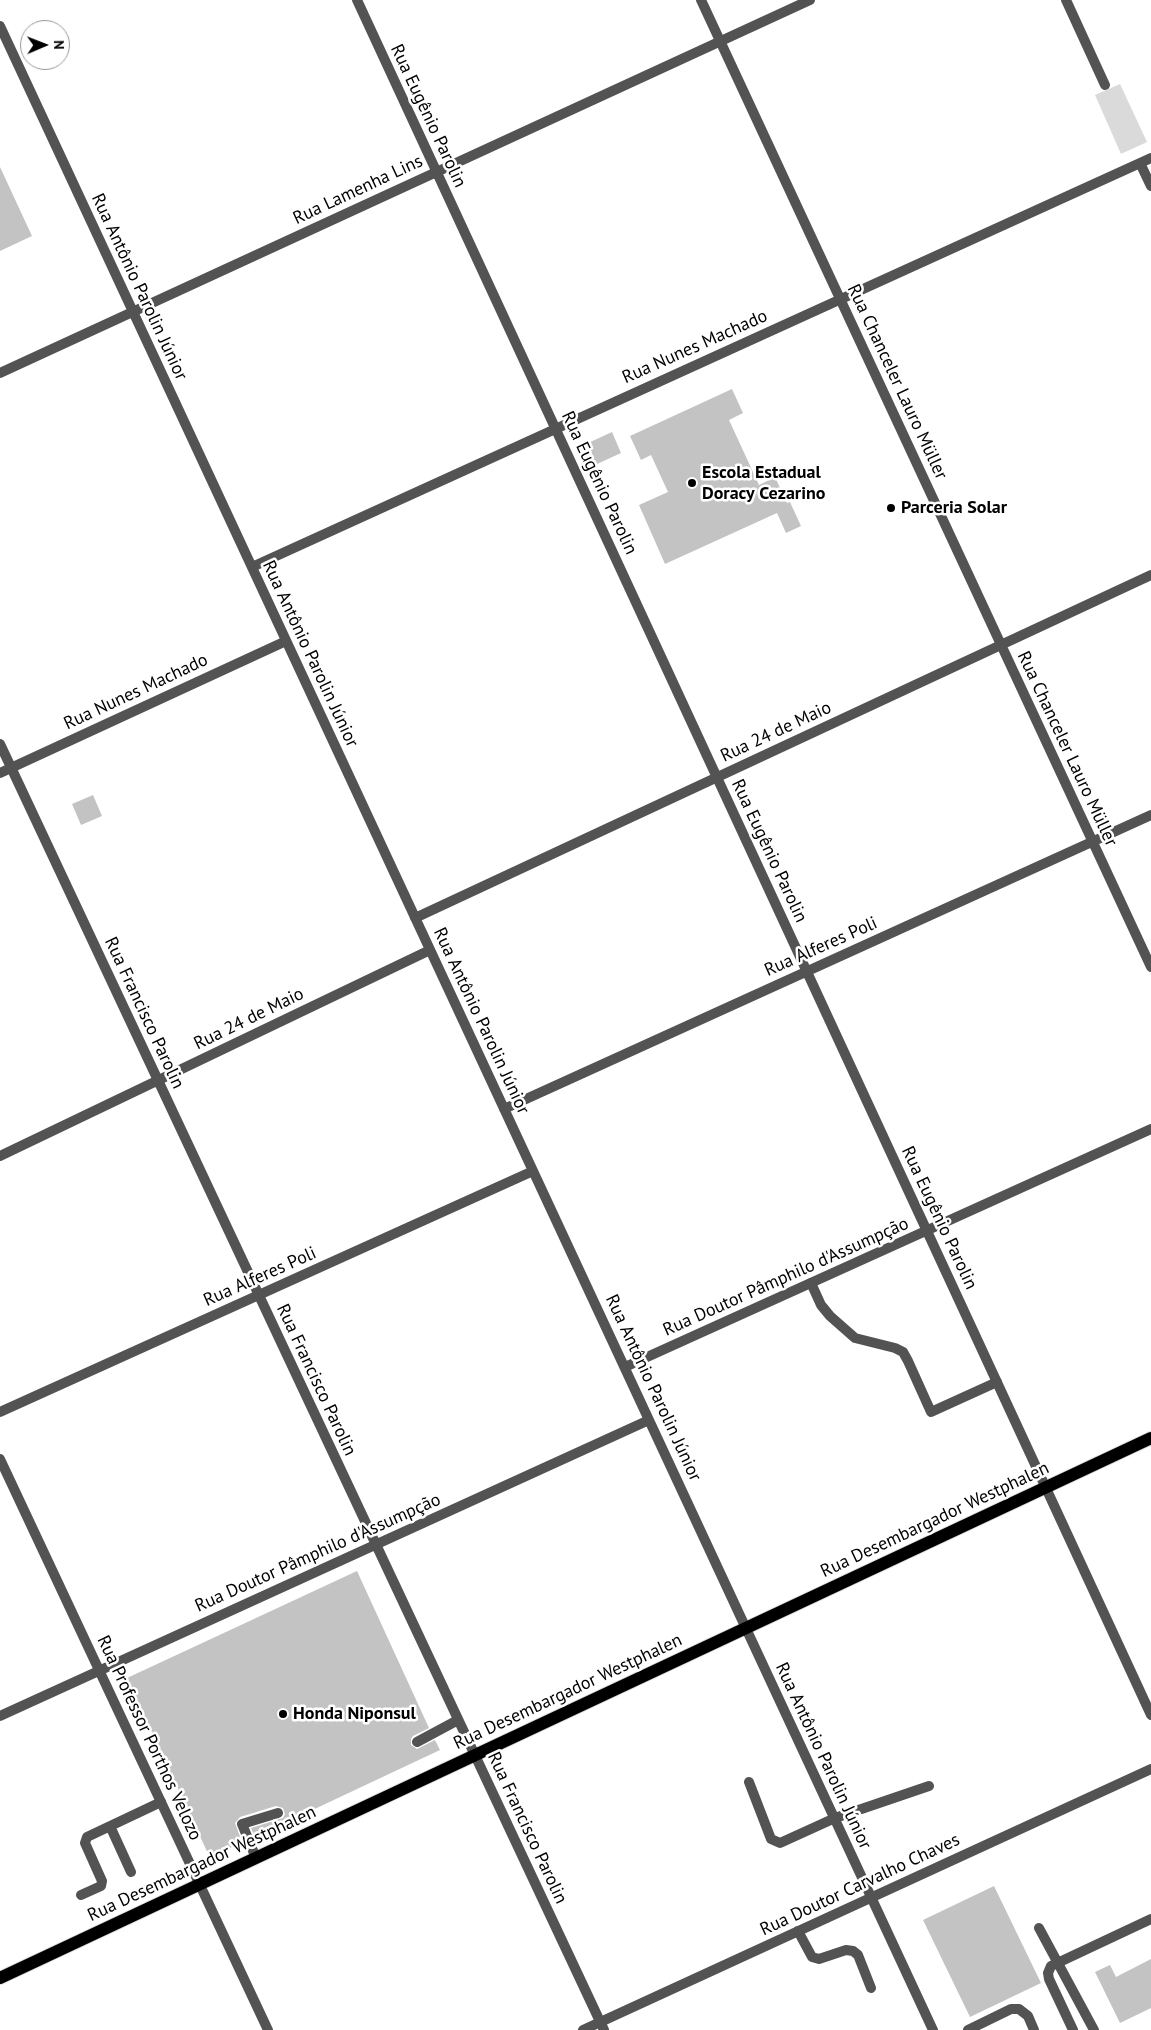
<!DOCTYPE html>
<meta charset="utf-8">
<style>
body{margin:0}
#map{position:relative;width:1151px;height:2030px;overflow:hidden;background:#fff;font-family:"PT Sans",sans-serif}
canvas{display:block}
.north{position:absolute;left:20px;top:20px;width:50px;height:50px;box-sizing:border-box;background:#fff;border:1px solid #999;border-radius:50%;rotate:89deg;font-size:14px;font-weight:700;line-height:20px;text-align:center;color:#000}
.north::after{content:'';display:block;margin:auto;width:18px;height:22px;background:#000;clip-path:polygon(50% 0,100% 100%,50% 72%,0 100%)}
</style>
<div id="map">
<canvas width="1151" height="2030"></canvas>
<div class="north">N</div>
</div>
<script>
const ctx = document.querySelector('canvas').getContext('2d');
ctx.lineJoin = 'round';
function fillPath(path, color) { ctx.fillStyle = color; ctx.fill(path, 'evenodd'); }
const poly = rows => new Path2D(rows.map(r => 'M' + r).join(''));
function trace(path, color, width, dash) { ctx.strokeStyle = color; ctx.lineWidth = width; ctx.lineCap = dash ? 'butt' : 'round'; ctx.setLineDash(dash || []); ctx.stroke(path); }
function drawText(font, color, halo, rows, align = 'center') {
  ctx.font = font + ' "PT Sans",sans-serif'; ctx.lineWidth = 5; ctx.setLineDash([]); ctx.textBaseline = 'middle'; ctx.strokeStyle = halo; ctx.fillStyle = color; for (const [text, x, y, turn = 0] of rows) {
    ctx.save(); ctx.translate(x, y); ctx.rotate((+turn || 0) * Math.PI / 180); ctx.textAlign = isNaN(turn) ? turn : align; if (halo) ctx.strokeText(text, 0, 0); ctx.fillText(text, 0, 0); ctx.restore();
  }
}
const green = poly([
 [1120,84,1147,142,1121,154,1095,95]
]);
const building = poly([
 [0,167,32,236,0,251],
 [732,389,743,413,729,420,759,485,775,477,787,503,790,502,801,526,786,533,777,513,665,564,639,505,668,492,651,455,641,460,630,436],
 [612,432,621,453,595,465,586,444],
 [93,795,102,816,81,825,72,804],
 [357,1571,429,1728,413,1736,411,1739,411,1745,417,1749,435,1740,440,1750,255,1837,251,1828,283,1818,285,1814,283,1808,276,1806,240,1817,235,1823,242,1842,210,1858,127,1678],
 [994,1886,1041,1983,970,2017,923,1920],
 [1151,1959,1151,2008,1120,2023,1095,1972,1110,1965,1116,1977]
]);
const lane = poly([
 [811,1283,821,1305,830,1316,855,1338,895,1348,903,1352,908,1361,931,1412,997,1382],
 [417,1742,458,1720],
 [749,1782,771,1839,780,1843,835,1818,929,1786],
 [110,1826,131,1872],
 [256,1858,242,1824,278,1813],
 [81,1895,101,1886,102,1881,85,1843,87,1837,161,1802],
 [1039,1928,1094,2030],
 [798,1931,812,1957,819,1959,846,1950,853,1951,858,1955,871,1988],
 [968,2030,1011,2009,1019,2009,1028,2016,1034,2030],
 [1073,2030,1049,1979,1048,1973,1051,1966,1151,1919]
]);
const street = poly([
 [357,0,1151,1715],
 [701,0,1151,967],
 [1066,0,1105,85],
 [0,26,933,2030],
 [1140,163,1151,186],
 [0,373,810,0],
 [252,567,1151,158],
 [0,744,604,2030],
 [0,773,286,641],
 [415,918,1151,575],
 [504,1109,1151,815],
 [0,1156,430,950],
 [625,1367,1151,1129],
 [0,1412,533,1171],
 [0,1459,268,2030],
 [0,1716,649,1420],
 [583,2030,1151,1769]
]);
const primary = poly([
 [0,1978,1151,1438]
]);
const markers = [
 [692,483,5,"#000"],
 [891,508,5,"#000"],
 [283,1714,5,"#000"]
];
const streetNames = [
 ["Rua Eugênio Parolin",428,116,65],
 ["Rua Lamenha Lins",358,190,-25],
 ["Rua Antônio Parolin Júnior",139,287,65],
 ["Rua Nunes Machado",695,347,-24],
 ["Rua Chanceler Lauro Müller",897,382,65],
 ["Rua Eugênio Parolin",599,483,65],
 ["Rua Antônio Parolin Júnior",310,654,65],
 ["Rua Nunes Machado",136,692,-25],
 ["Rua 24 de Maio",776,732,-25],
 ["Rua Chanceler Lauro Müller",1067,749,65],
 ["Rua Eugênio Parolin",769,851,65],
 ["Rua Alferes Poli",821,947,-24],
 ["Rua Francisco Parolin",144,1013,65],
 ["Rua 24 de Maio",249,1019,-26],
 ["Rua Antônio Parolin Júnior",481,1021,65],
 ["Rua Eugênio Parolin",939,1218,65],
 ["Rua Alferes Poli",260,1277,-24],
 ["Rua Doutor Pâmphilo d'Assumpção",786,1277,-24],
 ["Rua Francisco Parolin",316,1380,65],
 ["Rua Antônio Parolin Júnior",653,1388,65],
 ["Rua Desembargador Westphalen",935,1520,-25],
 ["Rua Doutor Pâmphilo d'Assumpção",318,1553,-24],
 ["Rua Desembargador Westphalen",568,1692,-25],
 ["Rua Professor Porthos Velozo",149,1738,65],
 ["Rua Antônio Parolin Júnior",823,1756,65],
 ["Rua Francisco Parolin",527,1828,65],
 ["Rua Desembargador Westphalen",202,1864,-25],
 ["Rua Doutor Carvalho Chaves",860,1885,-25]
];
const poiNames = [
 ["Escola Estadual",702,473],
 ["Doracy Cezarino",702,494],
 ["Parceria Solar",901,508],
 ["Honda Niponsul",293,1714]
];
fillPath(green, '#dadada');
fillPath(building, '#c3c3c3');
trace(primary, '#dbdbdb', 14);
trace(lane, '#535353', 10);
trace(street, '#535353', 10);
trace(primary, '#000', 12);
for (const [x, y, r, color] of markers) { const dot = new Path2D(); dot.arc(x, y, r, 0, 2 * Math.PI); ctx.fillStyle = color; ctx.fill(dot); trace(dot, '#fff', 2); }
drawText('18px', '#000', '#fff', streetNames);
drawText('bold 18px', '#000', '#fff', poiNames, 'left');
</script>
